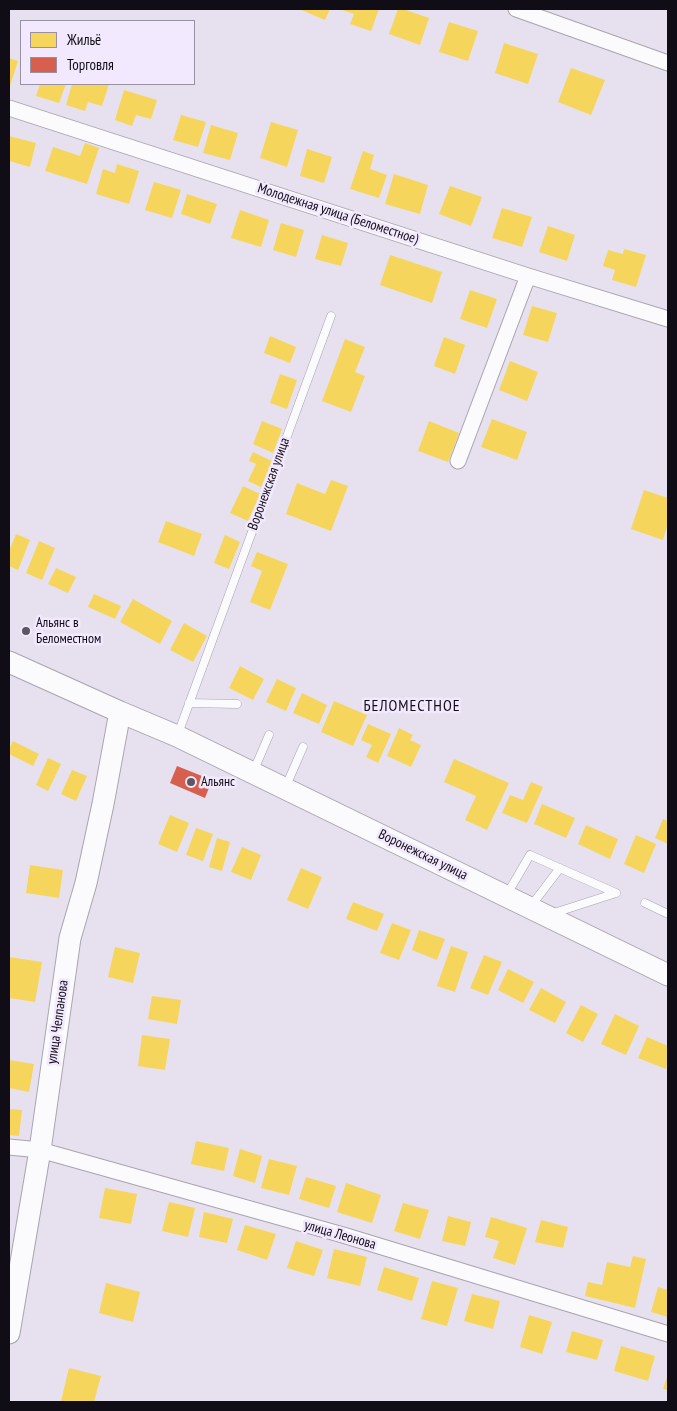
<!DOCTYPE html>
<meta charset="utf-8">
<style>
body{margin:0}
#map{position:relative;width:677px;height:1411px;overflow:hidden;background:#e7e1ef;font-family:"PT Sans Narrow",sans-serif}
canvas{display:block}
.frame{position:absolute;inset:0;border:10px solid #110d16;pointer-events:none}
.legend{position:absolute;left:20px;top:20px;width:175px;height:65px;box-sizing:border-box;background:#f2e9fe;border:1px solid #9891a1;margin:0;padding:6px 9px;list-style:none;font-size:15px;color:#110d16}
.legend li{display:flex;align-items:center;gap:10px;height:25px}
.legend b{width:25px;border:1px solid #9891a1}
</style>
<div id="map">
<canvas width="677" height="1411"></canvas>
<div class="frame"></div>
<ul class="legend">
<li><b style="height:14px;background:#f6d55c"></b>Жильё</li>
<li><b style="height:14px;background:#d6604d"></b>Торговля</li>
</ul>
</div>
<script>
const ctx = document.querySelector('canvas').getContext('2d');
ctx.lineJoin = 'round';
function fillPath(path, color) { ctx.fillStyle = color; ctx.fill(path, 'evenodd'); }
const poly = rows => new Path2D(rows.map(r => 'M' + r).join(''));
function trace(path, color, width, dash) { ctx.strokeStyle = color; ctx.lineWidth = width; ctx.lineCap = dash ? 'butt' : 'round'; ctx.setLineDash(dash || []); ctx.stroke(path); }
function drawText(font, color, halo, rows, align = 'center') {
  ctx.font = font + ' "PT Sans Narrow",sans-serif'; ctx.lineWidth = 5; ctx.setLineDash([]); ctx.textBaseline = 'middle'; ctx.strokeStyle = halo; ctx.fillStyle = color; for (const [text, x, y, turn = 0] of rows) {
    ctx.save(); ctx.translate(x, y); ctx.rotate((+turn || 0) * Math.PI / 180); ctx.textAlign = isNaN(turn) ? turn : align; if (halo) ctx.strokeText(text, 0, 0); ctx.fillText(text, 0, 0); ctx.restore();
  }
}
const homes = poly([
 [299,9,330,9,325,20],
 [339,9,379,9,371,31,350,24,354,14],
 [398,9,403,9,429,18,420,45,389,34],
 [449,22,478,31,468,61,439,52],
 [504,43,538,54,528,84,495,73],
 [9,58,18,61,9,89],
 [571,68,605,80,591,115,558,102],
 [40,84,66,84,59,103,36,96],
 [72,84,109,84,102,106,88,102,85,111,66,105],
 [124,90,157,100,151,119,136,115,132,126,115,120],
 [181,115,206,122,198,147,173,140],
 [271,122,298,130,287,167,260,158],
 [211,125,238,133,230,160,203,153],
 [9,136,36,143,30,167,9,161],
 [85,143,99,148,87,184,45,171,53,147,80,156],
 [307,149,332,157,324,183,300,176],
 [363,151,374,155,370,169,387,175,379,198,350,189],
 [117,164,139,171,129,204,96,194,103,169,115,173],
 [394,174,428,185,420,214,385,204],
 [154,182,181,190,172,218,145,210],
 [450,186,482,197,471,226,439,214],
 [187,194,217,204,210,224,181,214],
 [502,208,532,217,522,247,492,238],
 [240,210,269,220,261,247,231,238],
 [281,223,304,230,296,257,273,250],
 [548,226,575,235,567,261,539,252],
 [322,235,348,243,341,266,315,259],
 [624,249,646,255,636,287,612,280,615,270,603,266,608,250,623,254],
 [390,255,442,272,432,303,380,285],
 [470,290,497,299,487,328,460,319],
 [532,306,557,313,548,342,523,335],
 [270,336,296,347,290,363,264,353],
 [444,337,465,345,455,374,434,366],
 [345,339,365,347,355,372,365,376,351,412,322,401],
 [510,361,538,372,527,401,499,390],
 [280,374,297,380,287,409,270,403],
 [492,419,527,432,517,460,481,447],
 [262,421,282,429,273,453,253,444],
 [429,421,459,433,448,462,418,451],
 [253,452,272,461,261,487,248,481,256,464,249,461],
 [331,480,348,486,331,531,286,514,297,483,325,494],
 [243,486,260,494,248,521,230,513],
 [644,490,668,498,668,523,663,540,631,529],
 [166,521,202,534,194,556,158,542],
 [16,534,30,540,18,570,9,566,9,551],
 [225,535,240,542,229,569,214,563],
 [39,541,55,548,42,580,26,573],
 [257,552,288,564,270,610,250,602,262,571,251,566],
 [56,568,76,577,68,593,48,584],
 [94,594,121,606,115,619,88,607],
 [133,599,172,621,160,644,120,622],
 [184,623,207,636,193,662,170,650],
 [240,666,264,679,253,700,229,688],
 [277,679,296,688,286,711,266,702],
 [302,693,327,705,319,724,293,713],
 [334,701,367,715,353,746,321,732],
 [368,724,391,734,378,763,366,757,372,745,361,740],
 [399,728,413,735,410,740,421,745,411,767,387,756],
 [13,741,39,754,33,766,9,754,9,749],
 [48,758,61,764,48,791,36,785],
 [454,759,509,783,487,830,465,820,476,796,444,782],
 [72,770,87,776,76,801,61,794],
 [531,782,543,787,527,823,502,813,510,795,523,800],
 [542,804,575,818,566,838,534,824],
 [170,815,189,823,177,852,158,844],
 [663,819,668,821,668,844,655,838],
 [586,825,618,839,610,859,578,844],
 [196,828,213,834,203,861,186,855],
 [636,835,656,844,644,873,624,864],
 [217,838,230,842,222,871,209,867],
 [242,847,261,855,251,880,231,872],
 [30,865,63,870,59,898,26,893],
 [301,868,322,877,308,909,287,900],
 [353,902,384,914,377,931,346,919],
 [392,923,411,930,399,960,380,953],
 [419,930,445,939,437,960,412,950],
 [451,946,468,952,455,992,437,986],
 [115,947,140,953,133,983,108,977],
 [484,955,502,962,488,995,470,988],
 [9,957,42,962,35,1002,9,998],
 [508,969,534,982,523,1003,498,990],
 [541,988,566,1002,555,1023,529,1010],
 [152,996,181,1000,177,1024,148,1019],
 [581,1005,598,1014,583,1042,566,1033],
 [615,1014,639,1026,626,1055,601,1044],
 [142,1035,170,1039,165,1070,138,1066],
 [647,1037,668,1046,668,1063,666,1069,638,1058],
 [9,1060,34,1064,29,1092,9,1088],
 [9,1109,22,1110,19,1136,9,1135],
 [196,1141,229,1148,224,1171,191,1164],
 [240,1149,262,1156,255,1183,233,1176],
 [269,1159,297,1166,289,1195,261,1188],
 [306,1177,336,1186,329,1208,299,1199],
 [346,1183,381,1195,372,1223,337,1212],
 [105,1188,137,1194,131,1224,99,1218],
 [169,1202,195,1208,188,1237,162,1231],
 [403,1203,429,1210,420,1239,394,1231],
 [204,1212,233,1219,227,1243,199,1237],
 [448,1216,471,1222,465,1246,442,1241],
 [491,1217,527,1228,515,1265,493,1258,499,1241,485,1237],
 [541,1220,568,1227,563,1248,535,1242],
 [245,1225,276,1234,267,1260,237,1250],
 [296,1241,323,1250,314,1276,287,1268],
 [334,1249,367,1257,360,1286,327,1278],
 [633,1256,646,1259,635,1308,585,1296,588,1282,602,1285,607,1262,630,1267],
 [384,1267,419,1278,412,1301,377,1290],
 [432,1281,458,1288,447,1326,421,1319],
 [106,1283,140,1292,133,1322,99,1313],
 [658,1287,668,1290,668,1317,651,1312],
 [472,1294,500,1301,493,1329,464,1321],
 [529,1315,552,1322,542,1354,520,1347],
 [572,1331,603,1340,597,1360,566,1352],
 [621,1346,655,1356,648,1381,614,1371],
 [69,1368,101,1376,94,1402,68,1402,61,1401],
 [668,1374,668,1390,663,1389]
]);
const shops = poly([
 [177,766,212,780,205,798,170,783]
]);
const lane = poly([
 [189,703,237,704],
 [178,734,331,316],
 [254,770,269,735],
 [286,786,303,747],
 [506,896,530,855,616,893],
 [645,903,668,914],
 [531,906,560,868],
 [551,914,616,893]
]);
const street = poly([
 [516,9,668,63],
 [9,108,528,276,668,319],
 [458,461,528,276],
 [9,1147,40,1150,343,1235,668,1334]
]);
const secondary = poly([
 [9,662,120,712,177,736,668,975],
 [9,1333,40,1150,70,938,86,883,103,804,120,712]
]);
const markers = [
 [26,631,5,"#5c5762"],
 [191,782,5,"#5c5762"]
];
const streetNames = [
 ["Молодежная улица (Беломестное)",338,214,18],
 ["Воронежская улица",269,484,-70],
 ["Воронежская улица",423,855,26],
 ["улица Челпанова",58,1022,-82],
 ["улица Леонова",340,1235,16]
];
const poiNames = [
 ["Альянс в",36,623],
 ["Беломестном",36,639],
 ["Альянс",201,782]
];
const quarterNames = [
 ["БЕЛОМЕСТНОЕ",412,706]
];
fillPath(homes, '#f6d55c');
fillPath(shops, '#d6604d');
trace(lane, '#a9a4af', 9);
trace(street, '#a9a4af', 17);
trace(secondary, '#a9a4af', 23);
trace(lane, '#fbfafd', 8);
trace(street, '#fbfafd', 15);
trace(secondary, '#fbfafd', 21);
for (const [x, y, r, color] of markers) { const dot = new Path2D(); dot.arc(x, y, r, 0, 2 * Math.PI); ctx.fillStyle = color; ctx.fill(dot); trace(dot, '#f2e9fe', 2); }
drawText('14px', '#110d16', '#f2e9fe', streetNames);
drawText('14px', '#110d16', '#f2e9fe', poiNames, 'left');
ctx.letterSpacing = '1px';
drawText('16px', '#110d16', '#f2e9fe', quarterNames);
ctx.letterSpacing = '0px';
</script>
